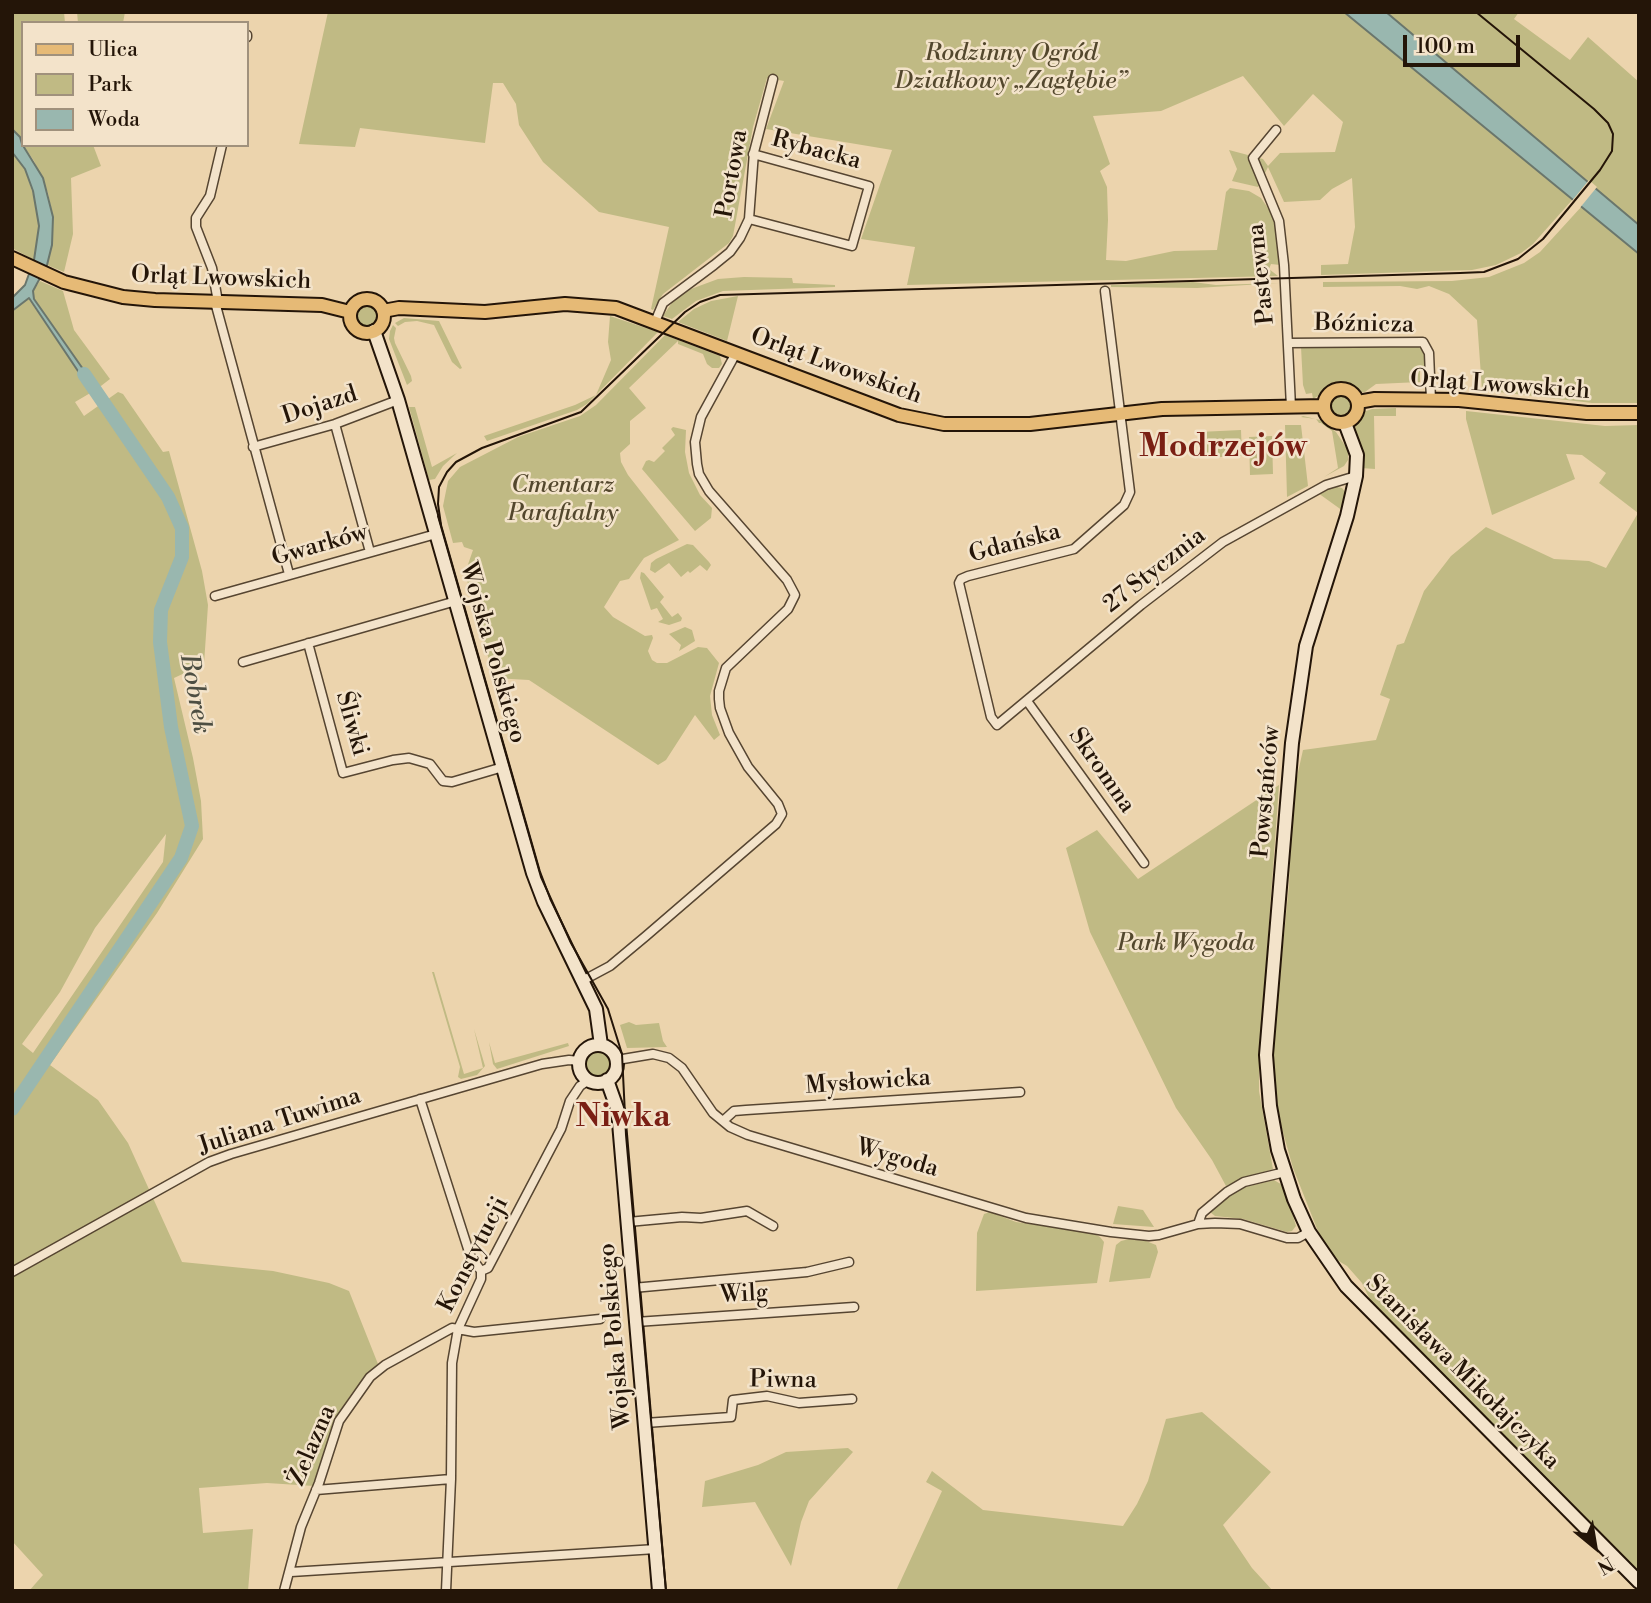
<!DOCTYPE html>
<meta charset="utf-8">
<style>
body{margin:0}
#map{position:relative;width:1651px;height:1603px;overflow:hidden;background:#ecd4ad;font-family:"Libre Bodoni",serif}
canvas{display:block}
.frame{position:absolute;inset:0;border:14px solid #241508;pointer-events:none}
.legend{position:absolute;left:21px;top:21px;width:228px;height:126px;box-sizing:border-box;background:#f3e3ca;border:2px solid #a0917c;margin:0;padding:9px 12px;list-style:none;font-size:21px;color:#241508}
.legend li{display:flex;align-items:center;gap:14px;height:35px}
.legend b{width:35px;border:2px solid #a0917c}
.north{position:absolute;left:1560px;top:1512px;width:70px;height:70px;-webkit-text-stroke:5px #f3e3ca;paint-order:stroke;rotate:150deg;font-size:19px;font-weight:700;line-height:28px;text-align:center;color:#241508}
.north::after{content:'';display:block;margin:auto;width:24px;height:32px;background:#241508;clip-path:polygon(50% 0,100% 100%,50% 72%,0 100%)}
.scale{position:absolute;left:1403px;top:35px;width:117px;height:32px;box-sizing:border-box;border:4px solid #241508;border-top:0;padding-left:9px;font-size:21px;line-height:24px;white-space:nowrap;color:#241508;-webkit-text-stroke:5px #f3e3ca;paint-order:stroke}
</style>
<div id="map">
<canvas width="1651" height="1603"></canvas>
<div class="frame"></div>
<ul class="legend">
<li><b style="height:9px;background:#e6ba76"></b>Ulica</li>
<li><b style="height:19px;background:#c0ba84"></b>Park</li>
<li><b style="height:19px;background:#99b7af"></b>Woda</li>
</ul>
<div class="north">N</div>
<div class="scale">100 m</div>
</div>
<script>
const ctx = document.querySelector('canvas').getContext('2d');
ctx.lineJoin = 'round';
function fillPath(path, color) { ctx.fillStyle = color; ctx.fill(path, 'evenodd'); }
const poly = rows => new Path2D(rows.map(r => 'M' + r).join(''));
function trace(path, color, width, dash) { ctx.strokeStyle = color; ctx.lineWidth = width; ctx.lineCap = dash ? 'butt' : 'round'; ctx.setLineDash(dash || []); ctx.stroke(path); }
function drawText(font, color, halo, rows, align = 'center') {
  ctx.font = font + ' "Libre Bodoni",serif'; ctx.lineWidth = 5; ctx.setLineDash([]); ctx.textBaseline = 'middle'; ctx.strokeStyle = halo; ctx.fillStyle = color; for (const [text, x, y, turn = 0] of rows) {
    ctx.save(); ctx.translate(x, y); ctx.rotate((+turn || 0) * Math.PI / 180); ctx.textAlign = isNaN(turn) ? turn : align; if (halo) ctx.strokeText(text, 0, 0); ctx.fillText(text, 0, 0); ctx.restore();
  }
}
const green = poly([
 [12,12,64,12,65,23,23,23,23,145,20,137,12,129],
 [77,12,125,12,123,23,78,23],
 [328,12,1344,12,1573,199,1533,244,1521,253,1496,265,1472,270,1321,275,1321,265,1348,264,1355,227,1352,178,1332,189,1320,200,1284,202,1268,167,1258,187,1232,181,1237,169,1229,150,1263,159,1268,166,1280,153,1335,152,1343,122,1313,94,1284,126,1243,76,1161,111,1093,116,1110,164,1100,171,1107,187,1108,220,1106,260,1126,261,1174,251,1217,250,1226,192,1230,188,1249,191,1261,198,1272,214,1277,232,1280,265,1271,264,1269,269,1278,276,907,285,915,247,861,239,892,150,766,129,784,81,767,78,753,127,733,236,729,243,663,294,653,310,651,309,669,227,599,212,543,162,519,125,516,104,503,83,493,83,485,143,360,128,355,147,299,144],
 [1386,12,1519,12,1514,19,1570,60,1588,37,1639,82,1639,225],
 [23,145,93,145,101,166,71,178,73,234,64,272,47,265,52,245,53,217,48,193,34,161],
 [12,152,25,169,37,207,39,226,34,260,12,248],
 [1582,206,1639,254,1639,403,1592,403,1482,390,1477,320,1449,294,1429,286,1417,289,1400,286,1323,287,1323,282,1452,281,1489,277,1524,263,1540,252],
 [744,277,792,278,793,283,835,285,835,287,723,291,696,301,672,319,663,316,673,301,691,289,718,279],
 [40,281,63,291,74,330,110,379,97,389,34,299,33,291],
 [1193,282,1216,285,1279,283,1197,288,1111,287,1111,285],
 [738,296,727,341,678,322,694,309,711,301],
 [28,298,92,392,75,402,84,416,118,392,123,394,163,452,169,451,202,571,208,605,204,664,174,678,193,758,201,801,203,839,157,913,50,1065,98,1100,128,1143,182,1262,273,1271,329,1283,349,1291,378,1364,352,1393,334,1420,314,1486,267,1483,199,1488,203,1533,253,1529,248,1591,29,1591,43,1575,12,1541,12,311],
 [166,834,163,862,33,1053,22,1044,60,992,95,928],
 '356 315a11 11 0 1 1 22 0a11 11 0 1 1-22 0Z',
 [610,316,658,332,596,395,587,404,577,410,487,441,484,436,575,405,596,395,611,360,608,342],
 [404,318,439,321,462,368,460,369,452,362,434,325,417,321,405,322,398,326,395,323],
 [393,325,396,328,394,338,395,343,411,376,412,381,407,385,389,339,390,331],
 [665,335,720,356,722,364,719,368,712,368,707,364,703,354,678,344,678,341,629,388,646,408,630,421,630,444,620,453,621,462,628,475,679,540,644,558,629,579,620,581,604,607,613,617,645,636,652,635,653,638,648,651,652,660,657,663,667,663,698,647,707,648,719,663,710,696,712,715,720,735,714,740,695,715,666,760,658,765,529,680,494,678,465,573,473,550,464,547,462,542,453,543,443,506,448,481,460,467,518,437,580,416,596,405],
 [1416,345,1425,352,1427,366,1420,367,1420,382,1376,384,1365,392,1359,392,1348,386,1335,386,1313,399,1312,393,1306,394,1303,385,1301,347],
 '1330 407a11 11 0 1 1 22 0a11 11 0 1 1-22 0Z',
 [409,407,415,407,432,467,457,453,443,466,435,479,429,480],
 [1396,408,1396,416,1374,416,1375,469,1361,468,1355,427,1359,417,1363,412,1372,409],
 [1466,411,1605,426,1639,425,1639,1574,1372,1304,1362,1283,1347,1266,1327,1254,1293,1168,1279,1118,1272,1056,1289,885,1292,799,1303,750,1376,740,1390,699,1380,695,1397,645,1404,643,1424,591,1451,556,1486,527,1554,559,1589,561,1606,568,1638,513,1599,483,1606,473,1582,455,1566,454,1575,479,1492,515,1466,419],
 [1303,416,1320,420,1336,432,1348,450,1348,460,1344,466,1324,477,1338,468,1332,431,1321,423,1319,423,1316,419,1301,417],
 [1285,425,1301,425,1308,486,1287,497],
 [673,427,686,430,685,452,689,473,700,495,712,508,711,518,695,531,642,469,646,461,649,460,654,462,665,451,662,448,675,435,671,429],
 [1241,430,1242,456,1200,458,1199,432],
 [1272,436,1273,474,1250,475,1249,437],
 [1333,486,1342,488,1346,493,1343,511,1318,493],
 [687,544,693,545,709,562,711,565,707,571,700,565,690,573,688,571,681,577,669,563,655,573,650,570,651,563,656,559],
 [641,572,644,573,664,597,660,602,672,617,678,613,682,618,681,621,669,625,658,622,663,619,657,608,651,610,640,578],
 [685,627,692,630,695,641,679,651,681,645,669,634],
 [1279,785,1259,1062,1259,1091,1273,1169,1226,1186,1212,1160,1176,1108,1090,932,1066,848,1097,830,1138,879],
 [432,972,434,972,464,1074,483,1068,474,1029,485,1066,477,1075,461,1079,458,1077,460,1067],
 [629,1022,636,1025,659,1023,663,1041,667,1047,627,1048,620,1025],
 [489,1042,495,1063,568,1043,569,1046,497,1069,493,1064],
 '586 1064a13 13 0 1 1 26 0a13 13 0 1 1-26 0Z',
 [1274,1180,1284,1186,1296,1226,1292,1231,1287,1232,1243,1219,1215,1216,1210,1212,1211,1209,1238,1189],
 [1118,1206,1143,1210,1154,1227,1113,1224],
 [990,1212,1016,1222,1093,1233,1100,1237,1104,1242,1097,1283,976,1291,977,1233,984,1214],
 [1129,1239,1146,1241,1156,1245,1158,1252,1150,1278,1109,1282,1116,1245,1121,1241],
 [1202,1412,1271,1472,1223,1525,1252,1568,1273,1591,896,1591,942,1491,926,1482,932,1471,983,1510,1123,1526,1137,1504,1148,1481,1166,1419],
 [848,1448,853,1452,809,1501,801,1522,791,1566,755,1502,702,1507,705,1481,758,1465,786,1452]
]);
const water = poly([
 [1344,12,1386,12,1639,225,1639,254,1344,12],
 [12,129,20,137,22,144,43,178,53,217,52,245,47,265,33,291,34,299,97,389,92,392,29,298,12,311,12,298,25,285,34,260,39,226,33,191,25,169,12,152,12,129]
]);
const pier = poly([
 [1589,180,1597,187,1579,209,1571,202]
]);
const river = poly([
 [12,1109,181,858,192,826,171,727,160,642,161,610,182,557,182,528,168,497,84,374]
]);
const street = poly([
 [247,37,247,35],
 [1276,130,1253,158,1279,221,1284,265,1291,407],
 [749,219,852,246,869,186,753,154],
 [1105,291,1130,492,1124,505,1074,549,968,576,961,579,959,583,991,717,997,725,1141,605,1223,542,1326,485,1356,476],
 [215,302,289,574],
 [218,302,212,268,196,227,196,218,210,196,222,145],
 [655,322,663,303,714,265,730,252,740,238,749,219,754,152,773,79],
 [1288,343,1423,342,1429,353,1431,400],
 [335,424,370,552],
 [253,447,335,424,398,400],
 [215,596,436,534],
 [308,643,343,773,393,760,409,758,430,764,443,781,452,782,503,767],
 [243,662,456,601],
 [1027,701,1144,863],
 [582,981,610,966,646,936,776,824,782,814,778,804,748,767,729,733,720,708,719,699,719,691,726,668,788,609,795,595,787,580,709,491,699,474,697,464,695,442,701,417,736,353],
 [617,1060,653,1054,669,1058,682,1068,713,1113,730,1127,748,1135,1026,1218,1111,1232,1149,1236,1159,1235,1198,1224,1215,1223,1240,1224,1287,1238,1298,1238,1309,1232],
 [420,1099,470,1255,481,1271],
 [723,1121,734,1111,746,1110,1020,1092],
 [628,1222,682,1217,701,1218,747,1211,773,1226],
 [1198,1224,1202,1213,1227,1192,1244,1182,1285,1172],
 [12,1272,209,1162,231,1154,542,1064,569,1060,580,1061],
 [633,1288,807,1272,849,1262],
 [636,1322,854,1307],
 [645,1423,731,1417,733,1400,767,1396,799,1403,852,1399],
 [316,1490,451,1479],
 [291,1572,656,1549],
 [284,1591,301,1527,319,1483,339,1421,370,1377,385,1365,452,1328,474,1332,600,1319],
 [446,1591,451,1479,452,1363,458,1329,481,1279,481,1271,488,1268,561,1129,570,1101,580,1086,589,1080]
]);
const secondary = poly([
 [374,331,398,400,533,873,544,902,596,1009,601,1045],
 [1345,423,1357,455,1356,476,1347,516,1306,646,1292,743,1266,1055,1270,1106,1278,1150,1294,1199,1309,1232,1346,1286,1639,1582],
 '579 1064a19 19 0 1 1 38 0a19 19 0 1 1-38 0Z',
 [607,1080,618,1111,659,1591]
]);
const primary = poly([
 [12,258,64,282,123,297,155,300,322,305,350,312],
 '350 316a17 17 0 1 1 34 0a17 17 0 1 1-34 0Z',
 [383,311,399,308,485,312,565,304,616,308,899,415,944,424,1030,424,1162,409,1324,406],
 '1324 406a17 17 0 1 1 34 0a17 17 0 1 1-34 0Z',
 [1358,402,1375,399,1459,400,1587,413,1639,413]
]);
const tram = poly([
 [438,516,541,877,571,943,608,1009,622,1054,626,1135,666,1591],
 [441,525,438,504,439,487,447,472,456,462,482,448,581,412,685,312,700,302,720,295,1460,273,1484,272,1518,259,1543,239,1600,170,1612,151,1613,134,1608,123,1594,109,1476,12]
]);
const parkNames = [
 ["Rodzinny Ogród",1011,54],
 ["Działkowy „Zagłębie”",1011,82],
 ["Cmentarz",563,486],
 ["Parafialny",563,514],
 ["Park Wygoda",1186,944]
];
const streetNames = [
 ["Rybacka",816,151,15],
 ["Portowa",733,174,-80],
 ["Pastewna",1262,274,-96],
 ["Orląt Lwowskich",221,279,2],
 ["Bóźnicza",1364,325,1],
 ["Orląt Lwowskich",836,367,20],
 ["Orląt Lwowskich",1500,386,4],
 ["Dojazd",320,406,-18],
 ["Gdańska",1015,544,-15],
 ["Gwarków",320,546,-16],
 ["27 Stycznia",1155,571,-38],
 ["Wojska Polskiego",492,653,74],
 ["Śliwki",351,724,74],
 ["Skromna",1101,771,55],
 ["Powstańców",1267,792,-85],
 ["Mysłowicka",868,1083,-4],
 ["Juliana Tuwima",280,1122,-18],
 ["Wygoda",897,1159,16],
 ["Konstytucji",474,1255,-63],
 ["Wilg",744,1295,-3],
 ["Wojska Polskiego",616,1336,-95],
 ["Stanisława Mikołajczyka",1462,1373,45],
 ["Piwna",783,1381,1],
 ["Żelazna",313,1446,-67]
];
const waterNames = [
 ["Bobrek",194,694,80]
];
const districtNames = [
 ["Modrzejów",1223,448],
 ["Niwka",623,1118]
];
fillPath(green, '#c0ba84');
fillPath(water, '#99b7af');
trace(water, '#6a766c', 2);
fillPath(pier, '#ecd4ad');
trace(river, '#99b7af', 14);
trace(street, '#564531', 11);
trace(secondary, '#241508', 16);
trace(primary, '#241508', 16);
trace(street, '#f3e3ca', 8);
trace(secondary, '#f3e3ca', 12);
trace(primary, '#e6ba76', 12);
trace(tram, '#241508', 2);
drawText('italic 24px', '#53472d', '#f3e3ca', parkNames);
drawText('24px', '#241508', '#f3e3ca', streetNames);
drawText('italic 26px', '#4d4e42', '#f3e3ca', waterNames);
drawText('bold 32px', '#7a1f14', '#f3e3ca', districtNames);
</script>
